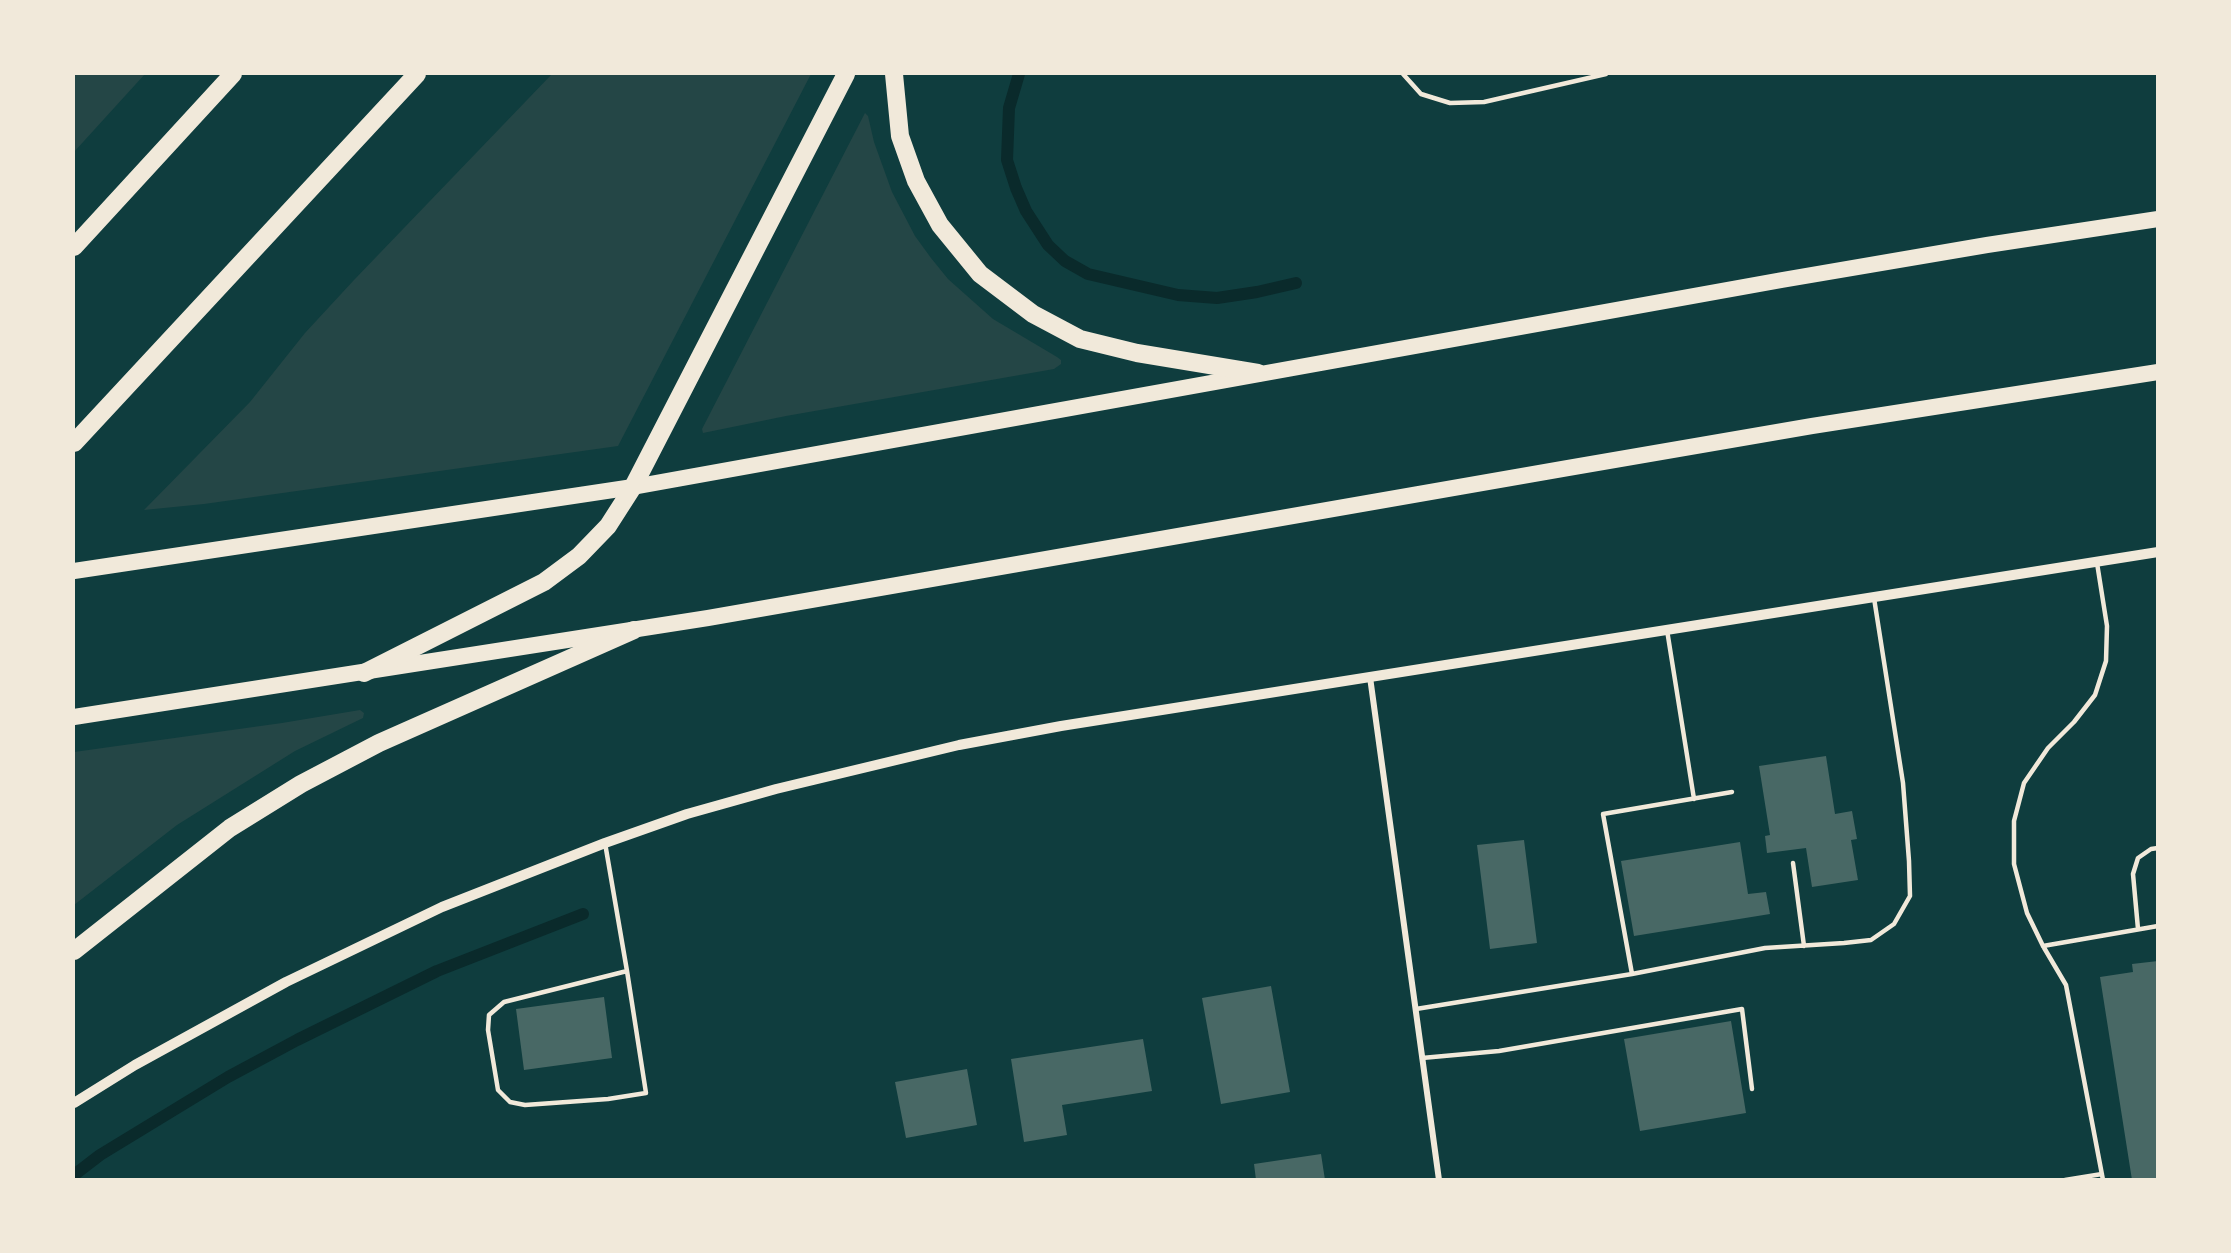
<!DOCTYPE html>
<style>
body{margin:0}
#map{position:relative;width:2231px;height:1253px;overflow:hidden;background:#0f3d3e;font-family:Roboto,sans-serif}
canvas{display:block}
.frame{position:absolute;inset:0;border:75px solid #f1e9da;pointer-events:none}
</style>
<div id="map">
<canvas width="2231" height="1253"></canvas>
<div class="frame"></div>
</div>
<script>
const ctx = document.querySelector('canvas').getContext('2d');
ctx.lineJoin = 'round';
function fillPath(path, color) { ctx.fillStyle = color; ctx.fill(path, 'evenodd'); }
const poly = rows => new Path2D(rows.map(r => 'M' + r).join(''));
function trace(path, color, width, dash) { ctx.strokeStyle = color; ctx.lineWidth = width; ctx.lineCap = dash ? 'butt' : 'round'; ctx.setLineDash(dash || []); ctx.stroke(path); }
const green = poly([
 [74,74,145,74,74,152],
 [552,74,811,74,618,446,204,504,144,510,250,402,305,333,354,280],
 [865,113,868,116,874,142,892,192,915,236,931,258,948,279,993,319,1057,357,1061,360,1061,364,1054,369,786,416,703,433,702,429],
 [360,710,364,713,363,718,295,751,177,825,74,905,74,752,282,723]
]);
const stream = poly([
 [1019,74,1009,108,1007,160,1016,188,1026,211,1048,245,1065,261,1088,274,1178,295,1217,298,1257,292,1296,283],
 [74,1175,100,1155,228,1077,297,1040,437,971,583,914]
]);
const building = poly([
 [1826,756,1835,814,1852,811,1857,839,1851,840,1858,880,1812,887,1806,848,1767,853,1765,836,1770,835,1759,766],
 [1524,840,1537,943,1490,949,1477,845],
 [1740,842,1748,894,1766,892,1770,914,1634,936,1621,861],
 [2158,961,2158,1180,2132,1180,2100,977,2133,972,2132,964],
 [1271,986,1290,1092,1221,1104,1202,998],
 [604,997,612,1058,524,1070,516,1009],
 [1731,1021,1746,1113,1640,1131,1624,1039],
 [1143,1039,1152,1091,1062,1105,1067,1135,1024,1142,1011,1059],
 [967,1069,977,1125,906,1138,895,1082],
 [1321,1154,1325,1180,1256,1180,1254,1164]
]);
const service = poly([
 [1403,74,1421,94,1450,103,1484,102,1606,74],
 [2097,563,2107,626,2106,661,2095,695,2074,722,2048,748,2024,783,2014,821,2014,864,2027,913,2043,946,2066,985,2103,1180],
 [1667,630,1694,799],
 [605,843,627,971,646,1093,608,1099,525,1105,510,1102,498,1090,488,1030,489,1015,504,1002,627,971],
 [1793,863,1804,946],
 [2138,929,2133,874,2138,858,2151,849,2158,848],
 [2043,946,2158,926],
 [1632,974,1603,814,1732,792],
 [1416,1009,1632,974,1765,948,1844,943,1871,940,1894,924,1910,896,1909,861,1903,783,1874,598],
 [1422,1058,1499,1051,1742,1009,1752,1089],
 [2065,1180,2102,1174]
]);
const minor = poly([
 [1370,677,1439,1180]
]);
const tertiary = poly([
 [74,1103,135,1065,286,982,442,907,605,843,687,814,776,789,959,745,1061,726,2158,552]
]);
const trunk = poly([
 [74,571,633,487,1782,280,1987,245,2158,219],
 [74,717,708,618,1568,468,1812,426,2158,372]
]);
const motorway = poly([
 [894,74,900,136,916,181,940,225,980,274,1033,314,1080,339,1137,353,1258,373],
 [74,247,233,74],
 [74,443,417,74],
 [364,673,544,582,579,556,608,526,633,487,846,74],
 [74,951,230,828,301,784,379,743,634,630]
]);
fillPath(green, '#244646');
trace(stream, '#0a2a2b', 12);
fillPath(building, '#486865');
trace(service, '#f1e9da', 4.5);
trace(minor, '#f1e9da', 6);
trace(tertiary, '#f1e9da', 10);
trace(trunk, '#f1e9da', 16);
trace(motorway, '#f1e9da', 18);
</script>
